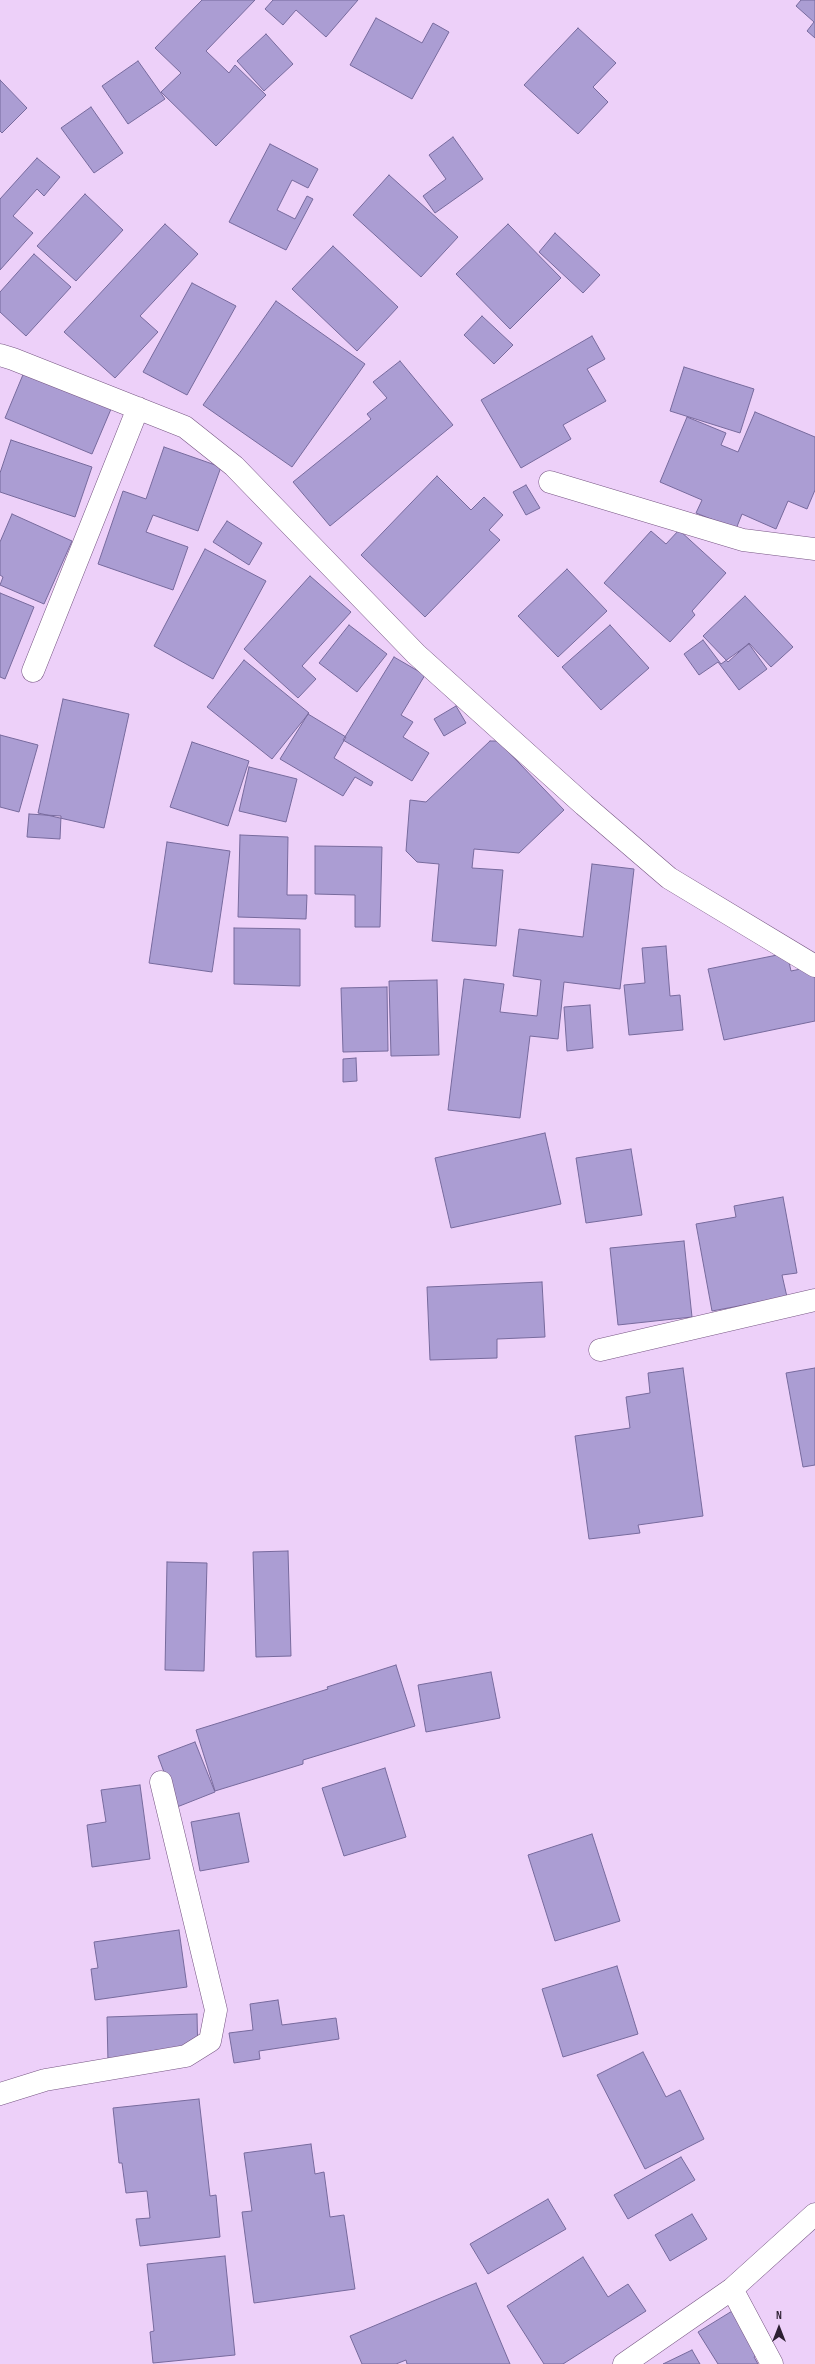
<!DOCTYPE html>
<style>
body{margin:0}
#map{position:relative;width:815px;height:2364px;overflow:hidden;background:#edd0f9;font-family:"Sofia Sans Condensed",sans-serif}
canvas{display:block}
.north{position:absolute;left:759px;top:2308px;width:40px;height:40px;-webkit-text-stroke:3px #edd0f9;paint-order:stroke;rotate:0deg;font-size:11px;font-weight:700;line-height:16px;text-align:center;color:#2d1f32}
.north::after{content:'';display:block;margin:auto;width:14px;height:18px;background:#2d1f32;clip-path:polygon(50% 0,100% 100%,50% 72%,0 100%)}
</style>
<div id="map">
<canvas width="815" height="2364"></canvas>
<div class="north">N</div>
</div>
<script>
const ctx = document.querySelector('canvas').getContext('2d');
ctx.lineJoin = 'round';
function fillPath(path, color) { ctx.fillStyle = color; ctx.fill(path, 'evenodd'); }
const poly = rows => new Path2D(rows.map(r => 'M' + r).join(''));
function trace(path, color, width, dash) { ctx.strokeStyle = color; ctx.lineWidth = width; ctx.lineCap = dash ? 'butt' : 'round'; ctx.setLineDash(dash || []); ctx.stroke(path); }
const building = poly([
 [202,0,255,0,206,51,229,73,235,65,266,95,216,146,161,92,181,73,155,48,202,0],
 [273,0,358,0,326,37,296,10,283,25,265,9,273,0],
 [801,0,815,0,815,38,807,31,814,22,796,6,801,0],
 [376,18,422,43,433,23,449,32,412,99,350,65,376,18],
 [578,28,616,63,593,87,608,102,578,134,524,85,578,28],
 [266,34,293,64,264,91,237,61,266,34],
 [138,61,165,99,128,124,102,86,138,61],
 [0,80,27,108,2,133,0,131,0,80],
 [91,107,123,153,94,173,61,128,91,107],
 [453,137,483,179,435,213,423,196,446,179,429,155,453,137],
 [270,144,318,169,308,188,292,180,277,210,295,219,307,196,313,199,286,250,229,222,270,144],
 [37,158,60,177,44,196,37,189,13,216,33,233,0,270,0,199,37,158],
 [389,175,458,237,421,277,353,215,389,175],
 [85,194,123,230,76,281,37,246,85,194],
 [165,224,198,254,140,316,158,332,115,378,64,332,165,224],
 [508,224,561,278,510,329,456,274,508,224],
 [555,233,600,275,583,293,539,252,555,233],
 [333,246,398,307,357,351,292,289,333,246],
 [34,254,71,287,26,336,0,312,0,292,34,254],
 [192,283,236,306,187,395,143,372,192,283],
 [276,301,365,364,292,467,203,405,276,301],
 [482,316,513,345,494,364,464,335,482,316],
 [592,336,605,359,587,369,606,401,563,425,571,439,521,468,481,400,592,336],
 [400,361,453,425,330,526,293,482,371,419,367,414,387,398,373,382,400,361],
 [27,365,114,402,92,454,5,418,27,365],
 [684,367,754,389,740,433,670,411,684,367],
 [755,412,815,437,815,490,807,509,788,501,776,529,742,514,736,529,696,513,702,500,660,482,687,417,726,433,721,445,738,452,755,412],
 [11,440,92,467,75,517,0,492,0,473,11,440],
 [164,447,221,467,198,531,153,515,146,532,188,547,173,590,98,564,123,491,146,499,164,447],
 [437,476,471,510,484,497,503,515,489,530,500,540,425,617,361,555,437,476],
 [526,485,540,508,526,515,513,492,526,485],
 [12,514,72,541,44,604,0,585,3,577,0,575,0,542,12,514],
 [227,521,262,543,249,565,213,542,227,521],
 [679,530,726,573,692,611,695,615,670,642,604,583,651,531,666,544,679,530],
 [205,549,266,581,213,679,154,646,205,549],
 [567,569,607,611,558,657,518,616,567,569],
 [310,576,351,612,302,666,316,679,298,698,244,649,310,576],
 [0,593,34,607,5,679,0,677,0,593],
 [745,596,793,647,771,667,749,643,728,662,703,636,745,596],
 [349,625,387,654,357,692,319,663,349,625],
 [610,625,649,668,601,710,562,667,610,625],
 [703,640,721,664,749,644,767,669,739,690,718,662,699,675,684,654,703,640],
 [394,657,425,675,401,715,413,722,403,737,429,753,412,781,343,740,394,657],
 [244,660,309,713,272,759,207,707,244,660],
 [63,699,129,714,104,828,38,813,63,699],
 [456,706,466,723,444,736,434,719,456,706],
 [308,714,346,737,334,758,373,782,371,786,355,777,343,796,280,759,308,714],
 [0,735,38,745,19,812,0,807,0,735],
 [490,741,498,741,564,810,519,853,474,849,472,868,503,870,496,946,432,941,439,864,417,862,406,851,410,800,426,802,490,741],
 [192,742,249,761,228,826,170,807,192,742],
 [249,767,297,779,286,822,239,811,249,767],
 [29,814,61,816,60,839,27,837,29,814],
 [240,835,288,837,287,895,307,895,306,919,238,917,240,835],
 [167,842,230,851,212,972,149,963,167,842],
 [315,846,382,847,380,927,355,927,355,895,315,894,315,846],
 [592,864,634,869,620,989,564,982,558,1039,530,1036,520,1118,448,1110,464,979,504,984,500,1012,537,1016,541,980,513,976,519,929,583,937,592,864],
 [234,928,300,929,300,986,234,984,234,928],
 [666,946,670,996,680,995,683,1030,629,1035,624,985,645,983,642,948,666,946],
 [787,953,791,971,815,966,815,1021,724,1040,708,969,787,953],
 [437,980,439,1055,391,1056,389,981,437,980],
 [387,987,388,1051,343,1052,341,988,387,987],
 [590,1005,593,1048,567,1051,564,1007,590,1005],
 [356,1058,357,1081,343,1082,343,1059,356,1058],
 [545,1133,561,1204,451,1228,435,1158,545,1133],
 [631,1149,642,1215,586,1223,576,1158,631,1149],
 [783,1197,797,1273,782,1275,787,1297,712,1311,696,1224,736,1217,734,1206,783,1197],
 [684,1241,692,1317,618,1325,610,1248,684,1241],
 [542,1282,545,1337,497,1339,497,1358,430,1360,427,1287,542,1282],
 [683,1368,703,1516,638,1525,640,1533,589,1539,575,1436,630,1428,626,1397,650,1393,648,1373,683,1368],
 [815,1368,815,1465,803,1467,786,1373,815,1368],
 [288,1551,291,1656,256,1657,253,1552,288,1551],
 [167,1562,207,1563,204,1671,165,1670,167,1562],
 [396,1665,415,1726,303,1760,303,1764,215,1791,196,1730,328,1689,327,1687,396,1665],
 [491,1672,500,1718,426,1732,418,1685,491,1672],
 [195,1742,215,1792,177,1807,158,1756,195,1742],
 [385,1768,406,1837,344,1856,322,1788,385,1768],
 [140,1785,150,1859,92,1867,87,1825,106,1822,101,1790,140,1785],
 [239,1813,249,1862,200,1871,191,1822,239,1813],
 [592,1834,620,1921,555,1941,528,1855,592,1834],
 [179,1930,187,1987,95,2000,91,1969,98,1968,94,1942,179,1930],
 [617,1966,638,2034,563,2057,542,1989,617,1966],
 [278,2000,282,2025,336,2018,339,2039,259,2051,260,2059,234,2063,229,2033,253,2030,250,2004,278,2000],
 [197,2014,198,2060,108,2062,107,2017,197,2014],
 [643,2052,666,2097,680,2090,704,2139,645,2169,597,2075,643,2052],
 [199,2099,210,2196,216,2195,220,2237,140,2246,136,2219,150,2218,147,2191,126,2193,122,2163,119,2163,113,2108,199,2099],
 [311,2144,315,2174,324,2172,330,2217,344,2215,355,2289,254,2303,242,2212,252,2211,244,2153,311,2144],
 [681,2157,695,2180,628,2219,614,2195,681,2157],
 [548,2199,566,2229,488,2274,470,2244,548,2199],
 [692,2214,707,2239,670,2261,655,2235,692,2214],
 [225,2256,235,2355,153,2363,150,2332,154,2331,147,2264,225,2256],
 [583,2257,608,2297,628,2284,646,2311,563,2364,544,2364,507,2306,583,2257],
 [476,2283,510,2364,407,2364,406,2360,396,2364,362,2364,350,2336,476,2283],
 [737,2308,764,2351,754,2357,758,2364,718,2364,698,2332,737,2308],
 [692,2350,700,2364,663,2364,692,2350]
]);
const minor = poly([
 [0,355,13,359,185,427,234,466,416,654,584,805,669,878,815,966],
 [550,482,743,540,815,549],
 [33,671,138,408],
 [600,1350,815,1300],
 [0,2094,45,2080,186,2056,210,2041,216,2010,161,1782],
 [732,2289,772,2364],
 [624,2364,732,2289,815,2214]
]);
fillPath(building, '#ab9dd3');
trace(building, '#776a9d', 1);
trace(minor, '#765683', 23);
trace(minor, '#fff', 22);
</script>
